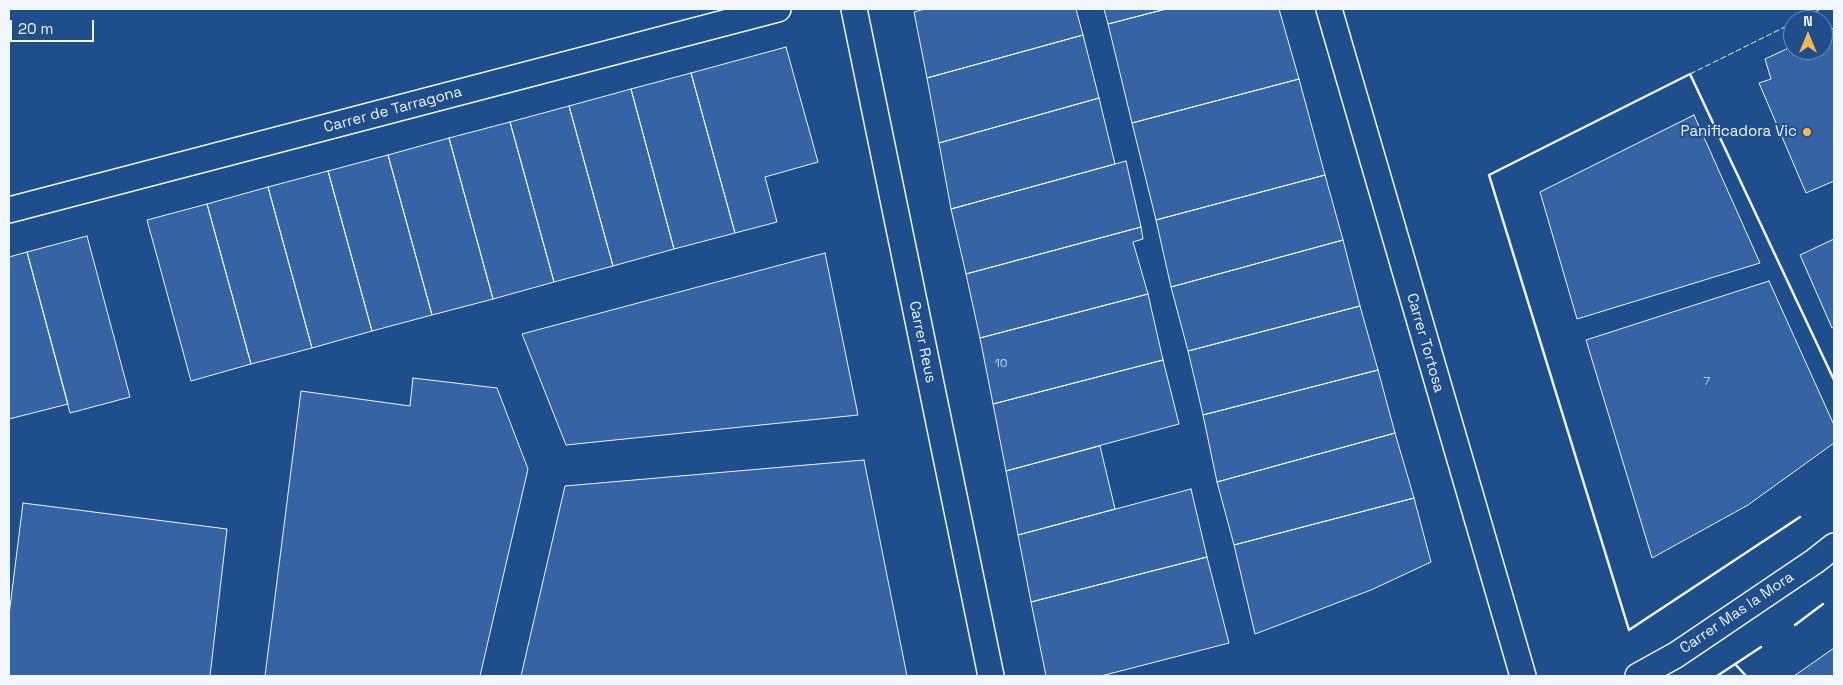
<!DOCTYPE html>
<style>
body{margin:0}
#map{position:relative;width:1843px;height:685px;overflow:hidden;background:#1f4e8c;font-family:"Space Grotesk",sans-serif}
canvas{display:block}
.frame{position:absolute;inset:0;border:10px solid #f2f6ff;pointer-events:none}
.north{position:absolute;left:1783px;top:10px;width:50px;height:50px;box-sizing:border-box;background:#1f4e8c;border:1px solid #7391ba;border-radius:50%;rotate:0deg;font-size:14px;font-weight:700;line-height:20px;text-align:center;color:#f2f6ff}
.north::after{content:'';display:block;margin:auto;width:18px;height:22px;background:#ffb74d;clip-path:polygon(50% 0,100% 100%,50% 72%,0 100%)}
.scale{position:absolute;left:10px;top:20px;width:84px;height:22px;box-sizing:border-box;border:2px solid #f2f6ff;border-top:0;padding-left:6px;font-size:15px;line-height:18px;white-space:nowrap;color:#f2f6ff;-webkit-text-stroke:4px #1f4e8c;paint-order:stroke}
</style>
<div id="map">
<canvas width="1843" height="685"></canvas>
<div class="frame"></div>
<div class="north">N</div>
<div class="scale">20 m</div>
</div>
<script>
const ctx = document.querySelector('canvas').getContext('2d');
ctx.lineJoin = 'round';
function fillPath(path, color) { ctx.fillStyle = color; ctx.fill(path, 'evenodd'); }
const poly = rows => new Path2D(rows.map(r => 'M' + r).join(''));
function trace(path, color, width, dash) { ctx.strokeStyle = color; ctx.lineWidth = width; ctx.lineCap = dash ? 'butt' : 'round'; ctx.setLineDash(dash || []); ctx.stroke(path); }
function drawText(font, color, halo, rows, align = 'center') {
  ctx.font = font + ' "Space Grotesk",sans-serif'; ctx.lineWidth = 4; ctx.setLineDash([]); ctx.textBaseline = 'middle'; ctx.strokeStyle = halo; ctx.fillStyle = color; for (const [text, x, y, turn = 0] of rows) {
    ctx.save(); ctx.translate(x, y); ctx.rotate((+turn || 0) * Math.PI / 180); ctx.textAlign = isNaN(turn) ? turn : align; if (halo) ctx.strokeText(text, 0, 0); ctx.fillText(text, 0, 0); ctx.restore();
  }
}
const building = poly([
 [925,9,1076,9,1083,35,927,78,914,12,925,9],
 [1104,9,1166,9,1108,24,1104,9],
 [1166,9,1279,9,1299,79,1132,123,1108,24,1166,9],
 [1834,28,1834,181,1806,193,1759,83,1771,79,1765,59,1793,46,1793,50,1823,50,1823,33,1834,28],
 [1083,35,1099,98,939,143,927,78,1083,35],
 [786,47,818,162,765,177,777,222,735,233,691,73,786,47],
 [691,73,735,233,674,249,631,89,691,73],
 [1299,79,1325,175,1156,220,1132,123,1299,79],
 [631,89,674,249,613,266,569,106,631,89],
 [1099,98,1115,164,951,209,939,143,1099,98],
 [569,106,613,266,554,282,510,122,569,106],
 [1694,115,1760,263,1577,319,1540,192,1694,115],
 [510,122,554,282,493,299,449,138,510,122],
 [449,138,493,299,432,315,388,155,449,138],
 [388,155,432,315,372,331,328,171,388,155],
 [1126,161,1141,227,966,274,951,209,1126,161],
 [328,171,372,331,312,348,268,187,328,171],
 [1325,175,1343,240,1171,287,1156,220,1325,175],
 [268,187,312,348,251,364,207,204,268,187],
 [207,204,251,364,191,381,147,220,207,204],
 [1141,227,1143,239,1133,242,1148,294,980,338,966,274,1141,227],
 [87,236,130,397,70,413,27,252,87,236],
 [1834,239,1834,327,1832,328,1800,255,1834,239],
 [1343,240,1360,306,1188,351,1171,287,1343,240],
 [27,252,68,404,9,419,9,257,27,252],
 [825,253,858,415,566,445,522,334,825,253],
 [1769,281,1834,425,1834,443,1748,505,1652,558,1586,340,1769,281],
 [1148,294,1163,360,993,404,980,338,1148,294],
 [1360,306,1378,370,1203,415,1188,351,1360,306],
 [1163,360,1179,424,1006,471,993,404,1163,360],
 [1378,370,1395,433,1217,482,1203,415,1378,370],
 [413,378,497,388,528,469,480,676,265,676,301,391,410,406,413,378],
 [1395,433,1414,498,1234,545,1217,482,1395,433],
 [1100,446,1115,509,1018,535,1006,471,1100,446],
 [864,460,907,676,521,676,565,486,864,460],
 [1191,489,1207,557,1031,602,1018,535,1191,489],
 [1414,498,1431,562,1371,590,1255,634,1234,545,1414,498],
 [23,503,227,529,210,676,9,676,9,615,23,503],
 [1207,557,1229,643,1101,676,1046,676,1031,602,1207,557],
 [1834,648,1834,676,1794,676,1834,648]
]);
const street = poly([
 [854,9,991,676],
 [1329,9,1523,676],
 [9,210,778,9],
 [1638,676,1676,655,1815,561,1834,546]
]);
const fence = poly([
 [1799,20,1821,9],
 [1690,74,1793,23]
]);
const wall = poly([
 [1800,517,1629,630,1489,175,1690,74,1834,380],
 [1795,625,1823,604],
 [1736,665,1746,676],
 [1717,676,1761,647]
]);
const markers = [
 [1807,132,5,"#ffb74d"]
];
const numberNames = [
 ["10",1001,364],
 ["7",1707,382]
];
const streetNames = [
 ["Carrer de Tarragona",393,110,-15],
 ["Carrer Reus",922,342,78],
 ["Carrer Tortosa",1425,343,74],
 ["Carrer Mas la Mora",1737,613,-34]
];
const poiNames = [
 ["Panificadora Vic",1797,132]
];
fillPath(building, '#3563a3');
trace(building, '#f2f6ff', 1);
trace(street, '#f2f6ff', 28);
trace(street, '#1f4e8c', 25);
trace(fence, '#f2f6ff', 1, [6, 2.5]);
trace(wall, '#f2f6ff', 2.5);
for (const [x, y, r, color] of markers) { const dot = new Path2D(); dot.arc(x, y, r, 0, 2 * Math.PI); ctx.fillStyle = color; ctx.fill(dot); trace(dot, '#1f4e8c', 2); }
drawText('12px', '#c3d1e8', null, numberNames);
drawText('15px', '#f2f6ff', '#1f4e8c', streetNames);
drawText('15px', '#f2f6ff', '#1f4e8c', poiNames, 'right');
</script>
